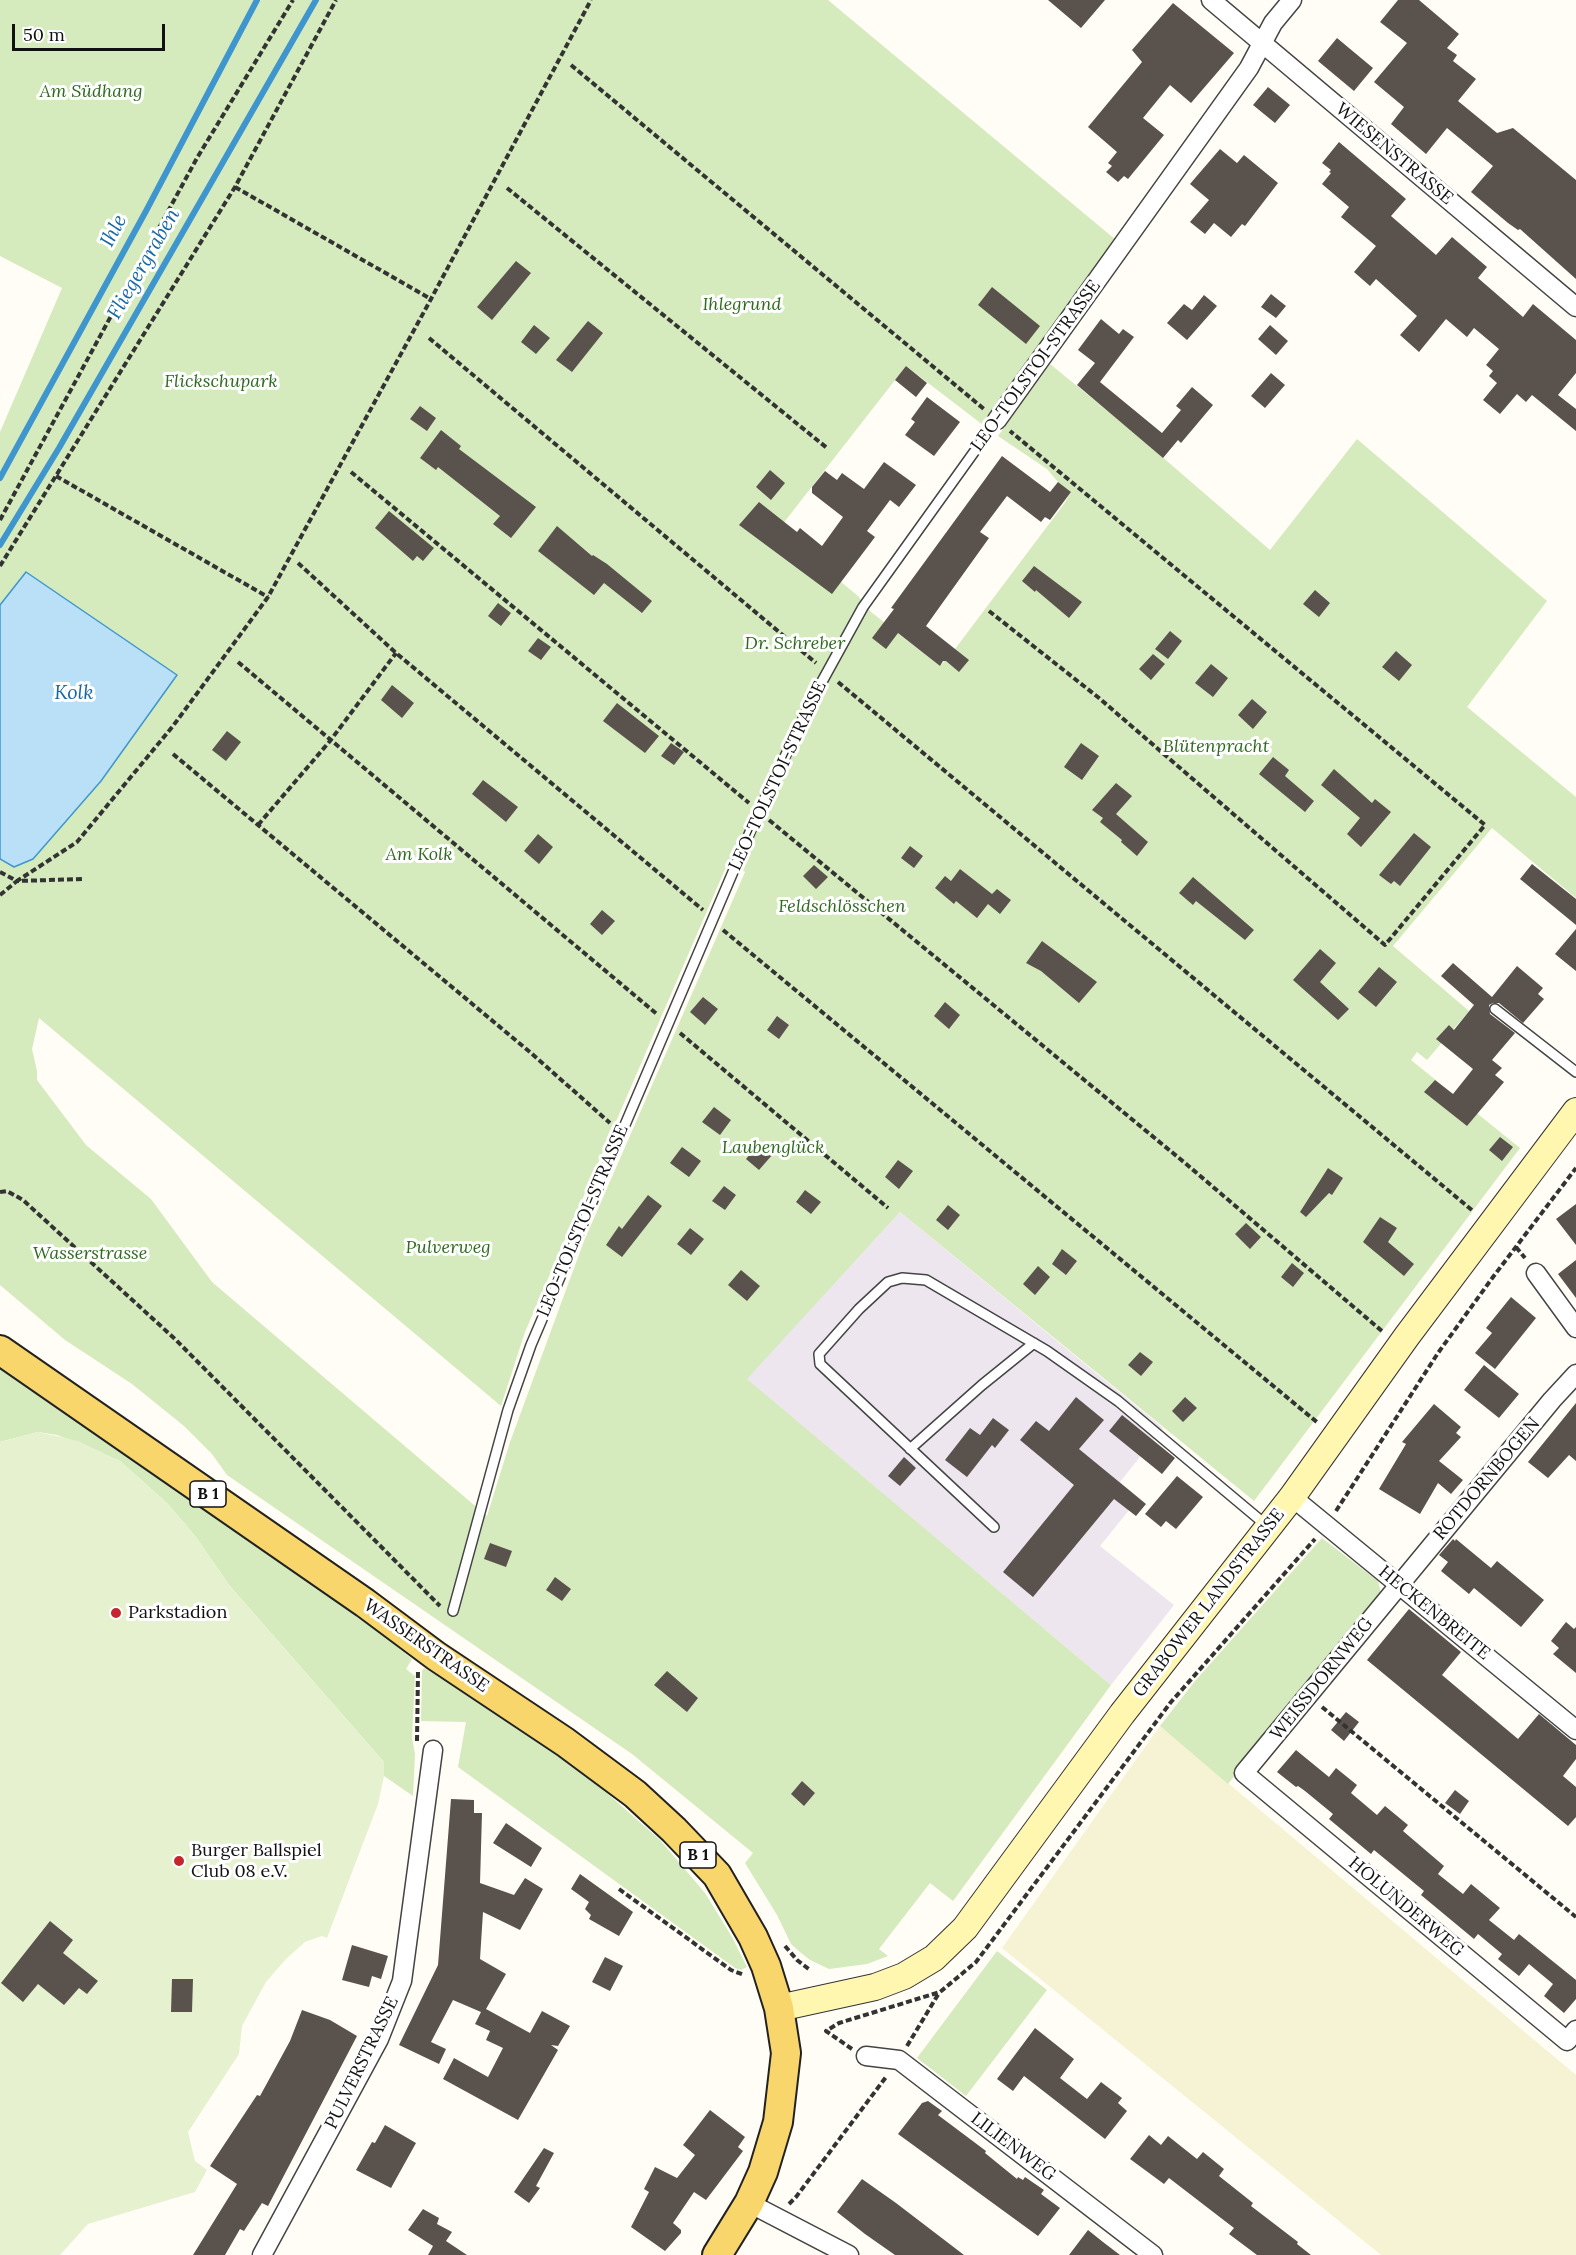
<!DOCTYPE html>
<meta charset="utf-8">
<style>
body{margin:0}
#map{position:relative;width:1576px;height:2255px;overflow:hidden;background:#fffdf5;font-family:Lora,serif}
canvas{display:block}
.scale{position:absolute;left:12px;top:24px;width:153px;height:27px;box-sizing:border-box;border:3px solid #111;border-top:0;padding-left:8px;font-size:18px;line-height:21px;white-space:nowrap;color:#111;-webkit-text-stroke:4px #fff;paint-order:stroke}
</style>
<div id="map">
<canvas width="1576" height="2255"></canvas>
<div class="scale">50 m</div>
</div>
<script>
const ctx = document.querySelector('canvas').getContext('2d');
ctx.lineJoin = 'round';
function fillPath(path, color) { ctx.fillStyle = color; ctx.fill(path, 'evenodd'); }
const poly = rows => new Path2D(rows.map(r => 'M' + r).join(''));
function trace(path, color, width, dash) { ctx.strokeStyle = color; ctx.lineWidth = width; ctx.lineCap = dash ? 'butt' : 'round'; ctx.setLineDash(dash || []); ctx.stroke(path); }
function drawText(font, color, halo, rows, align = 'center') {
  ctx.font = font + ' Lora,serif'; ctx.lineWidth = 6; ctx.setLineDash([]); ctx.textBaseline = 'middle'; ctx.strokeStyle = halo; ctx.fillStyle = color; for (const [text, x, y, turn = 0] of rows) {
    ctx.save(); ctx.translate(x, y); ctx.rotate((+turn || 0) * Math.PI / 180); ctx.textAlign = isNaN(turn) ? turn : align; if (halo) ctx.strokeText(text, 0, 0); ctx.fillText(text, 0, 0); ctx.restore();
  }
}
const industrial = poly([
 [900,1212,1163,1428,1120,1482,1139,1498,1100,1546,1174,1605,1111,1685,746,1379]
]);
const farmland = poly([
 [1160,1726,1576,2075,1576,2255,1381,2255,1002,1948]
]);
const green = poly([
 [0,0,828,0,1116,240,983,425,906,366,778,530,858,596,871,612,940,666,955,649,1064,504,1071,492,1058,482,1047,469,998,436,1050,364,1131,430,1270,550,1357,439,1547,601,1467,707,1576,797,1576,898,1492,828,1393,946,1469,1011,1427,1060,1417,1052,1411,1060,1520,1148,1254,1501,900,1212,747,1379,1111,1685,953,1901,930,1883,879,1949,888,1956,867,1964,829,1969,810,1960,800,1952,791,1944,777,1915,745,1863,753,1853,632,1754,227,1475,212,1454,184,1426,132,1384,65,1340,0,1285,0,859,14,867,26,573,0,605,0,432,62,288,0,256],
 [729,860,745,872,584,1241,510,1442,487,1516,212,1282,151,1199,86,1145,37,1080,37,1071,32,1049,39,1018,501,1406,525,1332],
 [0,1368,342,1602,412,1659,406,1669,415,1676,412,1738,415,1754,413,1796,384,1776,384,1762,229,1585,196,1537,167,1503,120,1461,57,1435,38,1432,0,1442],
 [1322,1538,1378,1581,1381,1593,1228,1784,1160,1726,1195,1681],
 [424,1668,495,1709,582,1771,660,1840,705,1893,732,1937,747,1967,741,1970,735,1968,458,1767,466,1722,421,1721,422,1671],
 [997,1951,1047,1990,966,2096,917,2058]
]);
const pitch = poly([
 [38,1432,78,1441,120,1461,167,1503,196,1537,229,1585,384,1762,384,1776,378,1804,327,1938,322,1936,305,1942,286,1959,266,1982,242,2026,239,2054,188,2132,195,2161,207,2170,195,2192,88,2224,60,2255,0,2255,0,1442]
]);
const water = poly([
 [26,572,177,675,101,781,33,859,14,867,0,859,0,605,26,572]
]);
const stream = poly([
 [0,478,146,211,257,0],
 [0,545,59,448,316,0]
]);
const building = poly([
 [1048,0,1105,0,1081,28],
 [1398,0,1419,0,1459,34,1447,48,1457,55,1453,61,1476,79,1458,101,1497,133,1513,128,1576,180,1576,279,1520,229,1518,230,1508,223,1471,192,1493,166,1447,128,1426,154,1391,124,1404,107,1374,82,1407,43,1380,22],
 [1173,3,1234,53,1191,103,1170,85,1143,118,1164,135,1128,179,1124,176,1118,182,1106,172,1112,166,1108,163,1117,152,1088,127,1142,62,1132,50],
 [1337,38,1373,68,1354,91,1318,61],
 [1268,87,1290,105,1275,123,1253,105],
 [1339,142,1406,199,1391,216,1436,255,1452,237,1487,267,1478,278,1523,317,1533,304,1576,340,1576,373,1558,395,1576,409,1576,431,1532,395,1526,402,1517,394,1500,414,1483,400,1497,383,1489,376,1493,371,1486,365,1499,349,1474,328,1467,337,1446,319,1419,352,1400,335,1417,316,1376,279,1370,286,1354,272,1376,246,1341,217,1349,207,1322,184,1331,173,1329,172,1331,170,1322,163],
 [1220,149,1237,163,1244,155,1278,183,1245,226,1242,224,1231,237,1214,223,1205,234,1190,222,1209,200,1190,184],
 [516,261,531,273,492,320,477,307],
 [992,287,1040,326,1026,344,978,305],
 [1271,294,1286,306,1276,318,1261,307],
 [1204,295,1217,306,1187,340,1167,323,1184,304,1192,310],
 [1101,319,1119,334,1123,329,1134,337,1100,382,1162,433,1181,410,1176,406,1192,387,1213,405,1181,443,1178,440,1163,458,1077,385,1095,363,1078,350],
 [588,321,603,333,572,372,556,360],
 [534,325,550,338,536,354,521,342],
 [1270,325,1288,341,1276,355,1258,339],
 [906,366,927,383,916,397,895,380],
 [1271,373,1285,385,1265,408,1251,396],
 [927,397,960,422,934,456,905,435,915,422,911,419],
 [420,406,436,418,427,431,410,419],
 [441,430,461,446,459,449,536,507,511,538,493,524,500,516,438,467,436,470,420,458],
 [1002,456,1050,492,1058,482,1071,492,1050,520,1045,517,1041,522,1007,496,980,532,989,538,926,626,969,660,959,672,946,661,943,661,940,666,898,633,886,649,872,638,894,609,891,608],
 [884,462,916,485,899,507,890,500,867,531,875,537,832,594,739,525,759,502,797,532,800,528,822,546,843,517,812,493,812,487,825,471,837,480,842,473,864,489],
 [770,470,785,483,771,500,756,487],
 [389,511,434,548,423,561,417,556,413,561,375,528],
 [557,526,592,556,593,555,607,564,652,601,642,613,604,583,594,595,538,551],
 [1034,566,1082,602,1069,618,1036,590,1035,592,1022,581],
 [1315,590,1330,603,1319,617,1303,604],
 [498,603,511,613,501,626,488,616],
 [1170,631,1182,641,1168,659,1155,649],
 [538,638,551,647,541,660,528,651],
 [1396,651,1412,665,1399,681,1382,667],
 [1153,654,1165,664,1151,680,1139,669],
 [1211,664,1228,678,1213,697,1195,683],
 [392,685,414,703,402,718,381,700],
 [1252,699,1267,712,1253,729,1238,715],
 [617,703,659,736,645,753,603,721],
 [227,731,241,742,226,761,212,750],
 [671,743,684,752,674,765,661,756],
 [1081,743,1099,756,1082,780,1064,767],
 [1273,757,1289,770,1285,776,1314,801,1305,812,1259,774],
 [1334,769,1372,803,1375,799,1391,812,1361,847,1347,834,1360,818,1321,785],
 [483,780,518,807,506,822,472,794],
 [1116,783,1132,796,1116,814,1148,842,1137,856,1121,842,1122,840,1100,822,1103,818,1092,810],
 [1414,833,1431,847,1400,886,1394,881,1391,884,1379,875],
 [538,834,553,847,539,864,524,851],
 [910,846,923,856,914,868,901,858],
 [1532,864,1576,899,1576,925,1520,879],
 [814,865,828,877,816,889,803,876],
 [960,869,992,894,997,889,1011,900,1000,914,988,904,977,918,956,901,954,904,935,888,945,876,951,881],
 [1193,877,1254,930,1245,940,1196,901,1193,905,1179,893],
 [602,910,615,921,602,935,590,924],
 [1576,929,1576,971,1555,954],
 [1042,941,1097,982,1079,1003,1041,971,1026,963],
 [1320,949,1336,963,1320,982,1349,1009,1338,1020,1293,980],
 [1453,963,1492,997,1517,966,1543,988,1538,994,1544,999,1523,1023,1499,1003,1493,1003,1489,1005,1490,1014,1515,1033,1492,1060,1502,1068,1495,1075,1504,1082,1467,1126,1424,1092,1435,1080,1453,1094,1473,1069,1436,1039,1449,1025,1454,1030,1474,1005,1441,976],
 [1379,967,1397,982,1376,1007,1358,992],
 [703,997,718,1009,705,1025,690,1012],
 [945,1002,960,1015,949,1029,934,1016],
 [777,1016,789,1025,779,1039,767,1030],
 [714,1107,731,1120,720,1135,702,1122],
 [1500,1137,1513,1147,1502,1161,1489,1150],
 [759,1143,773,1154,759,1170,746,1159],
 [682,1147,701,1161,689,1177,670,1163],
 [898,1160,913,1171,899,1189,885,1177],
 [1328,1168,1343,1178,1332,1195,1329,1193,1306,1217,1300,1212],
 [724,1186,736,1195,725,1210,712,1201],
 [805,1190,821,1202,811,1214,796,1202],
 [648,1195,662,1206,622,1257,606,1245,619,1226,622,1229],
 [1576,1204,1576,1245,1556,1219],
 [948,1205,960,1215,948,1230,936,1220],
 [1380,1217,1397,1228,1388,1242,1414,1264,1404,1276,1363,1242],
 [1246,1223,1261,1237,1250,1249,1235,1234],
 [690,1228,704,1239,691,1255,677,1244],
 [1062,1249,1077,1261,1066,1275,1052,1264],
 [1576,1260,1576,1298,1558,1274],
 [1292,1263,1304,1273,1293,1287,1281,1277],
 [1038,1266,1050,1277,1035,1295,1023,1284],
 [741,1270,760,1286,747,1301,728,1285],
 [1511,1297,1536,1318,1495,1369,1475,1353,1492,1333,1486,1328],
 [1140,1352,1153,1362,1141,1376,1128,1365],
 [1484,1365,1519,1394,1499,1418,1464,1390],
 [1076,1397,1104,1420,1079,1449,1146,1504,1136,1516,1114,1499,1033,1597,1003,1572,1074,1485,1020,1440,1036,1421,1049,1431],
 [1185,1397,1197,1408,1183,1422,1172,1411],
 [1576,1403,1576,1461,1569,1455,1548,1478,1528,1462],
 [1434,1404,1461,1427,1456,1433,1461,1437,1439,1461,1463,1480,1451,1494,1438,1483,1420,1514,1379,1489,1406,1444,1402,1442],
 [1122,1415,1175,1458,1162,1474,1109,1431],
 [993,1418,1009,1430,995,1448,992,1445,967,1477,945,1460,970,1428,980,1435],
 [904,1457,916,1468,900,1486,888,1476],
 [1177,1476,1203,1497,1176,1529,1166,1521,1161,1527,1145,1514],
 [1453,1539,1455,1541,1456,1539,1491,1568,1497,1561,1544,1600,1521,1627,1474,1588,1469,1594,1441,1571,1448,1562,1439,1555],
 [490,1543,512,1551,506,1567,484,1559],
 [555,1577,571,1589,562,1601,546,1590],
 [1409,1609,1461,1652,1442,1675,1518,1739,1539,1714,1576,1745,1576,1759,1563,1776,1576,1787,1576,1817,1568,1826,1367,1660],
 [1566,1622,1574,1629,1576,1627,1576,1673,1553,1654,1559,1648,1551,1641],
 [667,1671,698,1698,687,1712,654,1685],
 [1346,1712,1359,1722,1344,1741,1331,1730],
 [1296,1750,1329,1777,1336,1768,1357,1785,1351,1793,1377,1815,1385,1806,1408,1825,1403,1831,1444,1866,1438,1874,1463,1894,1471,1884,1500,1908,1489,1920,1514,1940,1519,1934,1576,1980,1576,1999,1564,2013,1544,1996,1553,1984,1529,1964,1519,1976,1498,1959,1502,1954,1478,1934,1474,1939,1421,1895,1424,1891,1374,1850,1371,1854,1329,1819,1333,1814,1305,1791,1298,1786,1296,1787,1277,1772],
 [802,1781,815,1793,804,1806,791,1794],
 [1455,1790,1469,1801,1460,1814,1445,1803],
 [451,1799,474,1800,474,1813,482,1813,480,1883,514,1895,525,1878,543,1889,520,1930,483,1912,480,1959,506,1974,486,2009,530,2033,542,2011,570,2026,558,2046,551,2045,558,2050,518,2120,443,2079,454,2058,488,2077,503,2048,486,2040,490,2031,475,2024,481,2012,453,2000,431,2042,446,2049,439,2064,399,2045,438,1965],
 [506,1823,542,1848,531,1867,493,1843],
 [580,1874,633,1912,619,1936,589,1919,591,1915,585,1909,589,1902,571,1889],
 [50,1921,73,1940,63,1953,98,1981,87,1994,79,1988,64,2005,38,1984,23,2002,1,1983],
 [352,1945,388,1956,381,1979,372,1976,369,1987,342,1980],
 [605,1957,623,1966,610,1991,592,1982],
 [172,1979,193,1979,192,2012,171,2012],
 [302,2010,330,2020,357,2036,268,2206,262,2203,244,2231,240,2229,225,2255,193,2255,237,2184,210,2166,257,2095,260,2096,290,2041],
 [1035,2028,1074,2059,1060,2078,1087,2099,1101,2082,1122,2098,1118,2103,1127,2111,1105,2139,1024,2076,1013,2091,997,2079],
 [928,2101,942,2111,938,2115,986,2151,985,2153,1017,2179,1018,2177,1023,2180,1025,2177,1044,2190,1041,2194,1060,2208,1038,2236,898,2134,922,2103],
 [710,2110,745,2137,738,2147,743,2151,706,2200,694,2192,673,2223,681,2230,681,2233,665,2251,631,2227,649,2192,644,2189,655,2167,677,2178,695,2155,683,2145],
 [385,2125,416,2143,391,2188,356,2170,372,2142,375,2143],
 [1149,2135,1161,2145,1168,2136,1197,2159,1203,2152,1224,2169,1219,2176,1253,2203,1251,2206,1298,2242,1297,2244,1311,2255,1257,2255,1229,2234,1234,2228,1169,2178,1164,2184,1130,2159],
 [544,2148,554,2153,536,2186,540,2188,529,2203,514,2192],
 [862,2179,896,2203,964,2255,895,2255,865,2234,837,2212],
 [423,2209,439,2218,437,2224,452,2232,446,2241,467,2255,428,2255,433,2246,408,2230],
 [1088,2230,1103,2242,1120,2255,1069,2255]
]);
const path = poly([
 [571,65,984,409],
 [235,187,431,299],
 [507,188,827,448],
 [429,338,816,663],
 [351,472,749,803],
 [56,476,268,597],
 [0,520,197,158,293,0],
 [298,563,396,653,703,910],
 [0,566,235,187,336,0],
 [989,611,1099,698,1385,945,1485,825,1010,431],
 [238,662,658,1015],
 [838,682,1473,1211],
 [173,754,531,1053,610,1123],
 [769,820,1185,1163,1383,1332],
 [258,825,330,741,396,653],
 [0,872,17,881,77,842,173,726,268,597,431,299,591,0],
 [0,895,17,881,84,879],
 [723,930,1318,1423],
 [680,1033,888,1208],
 [0,1192,7,1191,23,1200,175,1339,440,1606],
 [1516,1247,1525,1258],
 [1336,1511,1438,1353,1493,1277,1576,1168],
 [1322,1707,1576,1917],
 [417,1741,418,1671],
 [619,1889,731,1970,744,1975],
 [785,1946,797,1960,810,1970],
 [907,2046,939,1993],
 [852,2049,826,2031,839,2023,940,1992,976,1962,1171,1702,1315,1539],
 [789,2204,796,2197,886,2077]
]);
const service = poly([
 [1495,1009,1576,1072],
 [910,1449,982,1385,1034,1343],
 [994,1527,820,1364,819,1354,859,1309,888,1282,902,1278,926,1280,1047,1351,1118,1401,1266,1525],
 [453,1611,508,1410,531,1345,759,811,813,698,863,607,997,420]
]);
const minor = poly([
 [1211,0,1576,307],
 [997,420,1249,68,1273,23,1292,0],
 [1536,1273,1576,1328],
 [1576,1374,1552,1400,1244,1773,1567,2041,1576,2030],
 [1292,1497,1576,1730],
 [866,2056,899,2060,1153,2255],
 [749,2203,849,2255],
 [262,2255,379,2039,402,1981,433,1750]
]);
const secondary = poly([
 [779,2008,875,1987,904,1976,934,1958,965,1928,1122,1714,1292,1497,1407,1336,1576,1111]
]);
const primary = poly([
 [0,1350,365,1603,436,1656,565,1742,635,1794,674,1830,717,1875,753,1937,766,1966,779,2008,786,2053,778,2122,763,2172,749,2203,717,2255]
]);
const markers = [
 [116,1613,6,"#c4262e"],
 [179,1861,6,"#c4262e"]
];
const shields = [
 [208,1494,36],
 [698,1855,36]
];
const shieldNames = [
 ["B 1",208,1494],
 ["B 1",698,1855]
];
const parkNames = [
 ["Am Südhang",91,92],
 ["Ihlegrund",742,305],
 ["Flickschupark",221,382],
 ["Dr. Schreber",795,644],
 ["Blütenpracht",1216,747],
 ["Am Kolk",419,855],
 ["Feldschlösschen",842,907],
 ["Laubenglück",773,1148],
 ["Pulverweg",448,1248],
 ["Wasserstrasse",90,1254]
];
const streetNames = [
 ["WIESENSTRASSE",1394,154,40],
 ["LEO-TOLSTOI-STRASSE",1036,366,-54],
 ["LEO-TOLSTOI-STRASSE",778,776,-65],
 ["LEO-TOLSTOI-STRASSE",583,1221,-67],
 ["ROTDORNBOGEN",1487,1479,-50],
 ["GRABOWER LANDSTRASSE",1209,1603,-52],
 ["HECKENBREITE",1434,1613,39],
 ["WASSERSTRASSE",426,1646,35],
 ["WEISSDORNWEG",1322,1679,-51],
 ["HOLUNDERWEG",1406,1907,40],
 ["PULVERSTRASSE",362,2063,-64],
 ["LILIENWEG",1013,2147,37]
];
const poiNames = [
 ["Parkstadion",128,1613],
 ["Burger Ballspiel",191,1851],
 ["Club 08 e.V.",191,1872]
];
const waterNames = [
 ["Ihle",114,231,-62],
 ["Fliegergraben",144,264,-60],
 ["Kolk",74,693]
];
fillPath(industrial, '#eee6ef');
fillPath(farmland, '#f6f3d4');
fillPath(green, '#d5ebbd');
fillPath(pitch, '#e6f2cf');
fillPath(water, '#b9e0f7');
trace(water, '#3f96cf', 1.5);
trace(stream, '#3f96cf', 6);
fillPath(building, '#5a524d');
trace(service, '#444', 12);
trace(minor, '#444', 21);
trace(secondary, '#333', 28);
trace(primary, '#222', 32);
trace(path, '#333', 4, [6, 3]);
trace(service, '#fff', 9);
trace(minor, '#fff', 18);
trace(secondary, '#fff6b0', 26);
trace(primary, '#f9d66b', 28);
for (const [x, y, r, color] of markers) { const dot = new Path2D(); dot.arc(x, y, r, 0, 2 * Math.PI); ctx.fillStyle = color; ctx.fill(dot); trace(dot, '#fff', 2); }
for (const [x, y, w] of shields) { const box = new Path2D(); box.roundRect(x - w / 2, y - 13, w, 26, 4.5); ctx.fillStyle = '#fff'; ctx.fill(box); trace(box, '#111', 1.5); }
drawText('bold 16px', '#111', null, shieldNames);
drawText('italic 18px', '#2f6b1f', '#fff', parkNames);
drawText('18px', '#111', '#fff', streetNames);
drawText('18px', '#111', '#fff', poiNames, 'left');
drawText('italic 20px', '#1768a6', '#fff', waterNames);
</script>
